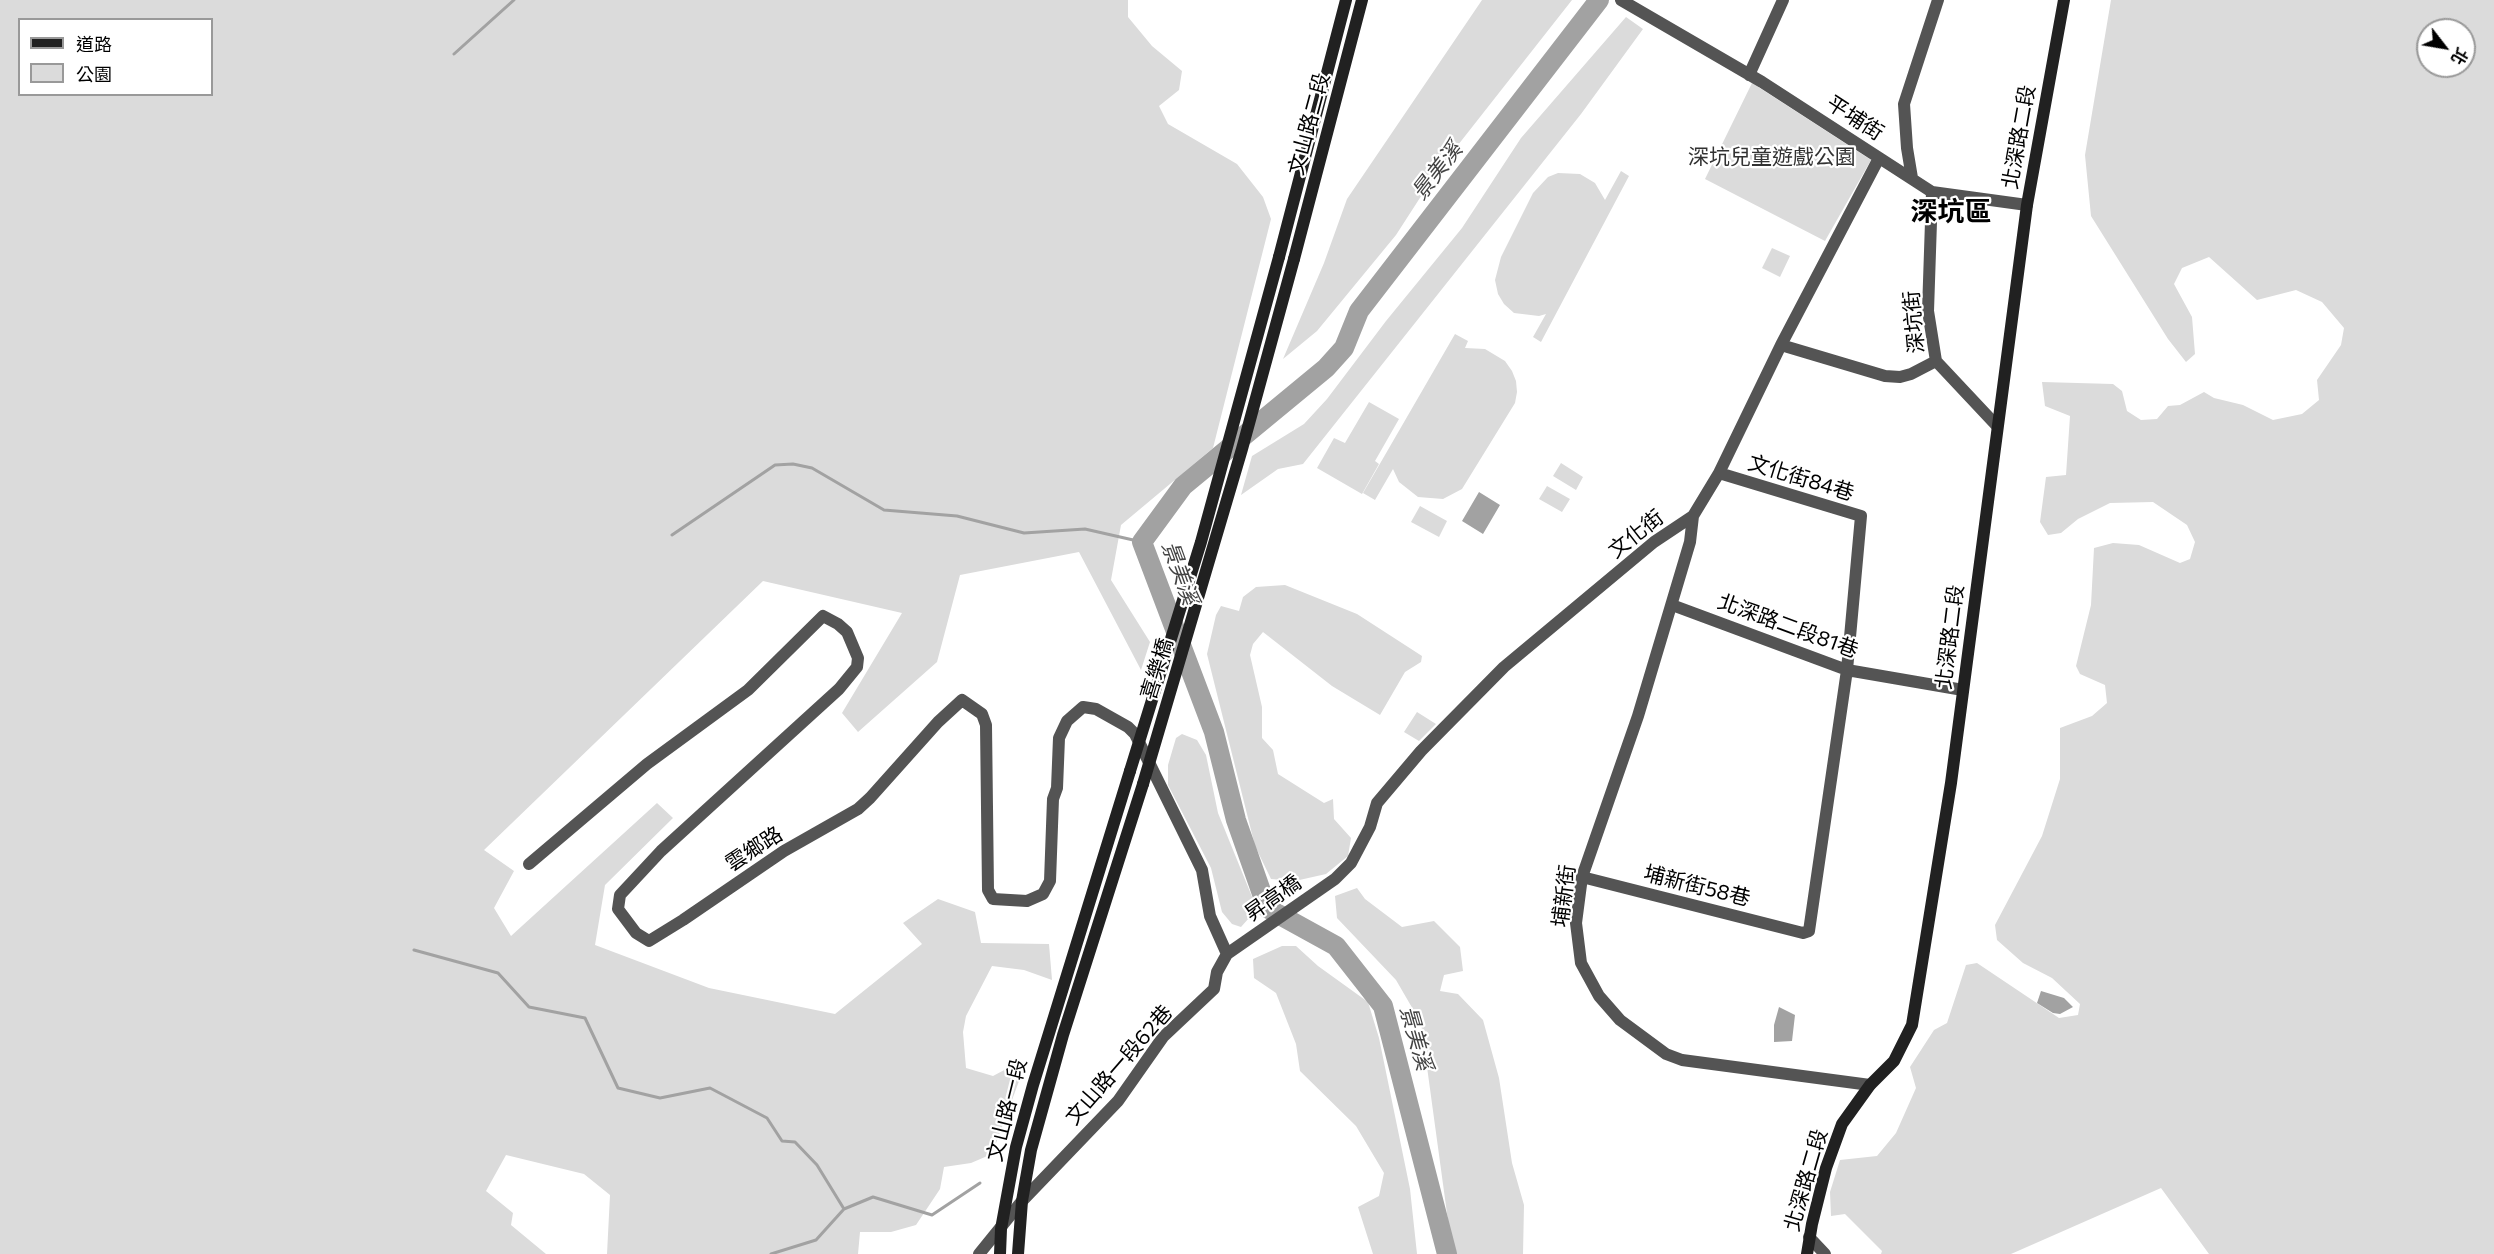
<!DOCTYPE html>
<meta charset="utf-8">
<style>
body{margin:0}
#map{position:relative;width:2494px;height:1254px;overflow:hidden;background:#fff;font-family:Commissioner,"Noto Sans TC",sans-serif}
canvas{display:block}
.legend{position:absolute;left:18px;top:18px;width:195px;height:78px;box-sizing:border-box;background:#fff;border:2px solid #999;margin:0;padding:8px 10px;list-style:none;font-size:18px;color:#000}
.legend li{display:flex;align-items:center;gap:12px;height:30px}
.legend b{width:30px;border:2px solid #999}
.north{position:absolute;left:2416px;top:18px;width:60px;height:60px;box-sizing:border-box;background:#fff;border:2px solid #999;border-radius:50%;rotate:121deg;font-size:16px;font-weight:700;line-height:24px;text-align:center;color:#000}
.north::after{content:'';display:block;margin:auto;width:21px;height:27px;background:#000;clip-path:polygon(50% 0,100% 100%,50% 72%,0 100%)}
</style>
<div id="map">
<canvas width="2494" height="1254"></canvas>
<ul class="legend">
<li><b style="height:8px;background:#212121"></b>道路</li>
<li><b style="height:16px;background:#dbdbdb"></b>公園</li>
</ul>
<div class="north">北</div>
</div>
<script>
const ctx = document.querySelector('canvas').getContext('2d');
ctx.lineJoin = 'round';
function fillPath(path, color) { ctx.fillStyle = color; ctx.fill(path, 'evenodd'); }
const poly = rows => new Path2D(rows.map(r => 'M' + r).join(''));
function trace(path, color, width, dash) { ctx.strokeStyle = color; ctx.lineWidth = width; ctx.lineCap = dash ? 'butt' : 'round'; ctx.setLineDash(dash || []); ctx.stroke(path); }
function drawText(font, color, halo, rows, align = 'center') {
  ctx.font = font + ' Commissioner,"Noto Sans TC",sans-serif'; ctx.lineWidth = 4.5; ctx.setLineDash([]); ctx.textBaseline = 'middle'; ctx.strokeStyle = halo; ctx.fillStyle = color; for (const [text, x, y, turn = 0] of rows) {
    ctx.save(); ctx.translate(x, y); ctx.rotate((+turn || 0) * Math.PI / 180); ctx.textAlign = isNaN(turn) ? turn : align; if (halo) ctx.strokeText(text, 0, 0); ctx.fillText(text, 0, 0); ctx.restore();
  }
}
const green = poly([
 [0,0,1128,0,1128,17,1152,46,1182,71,1179,90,1159,106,1168,124,1237,164,1263,197,1271,219,1213,448,1121,525,1111,580,1150,642,1141,670,1079,552,960,575,937,662,858,732,842,713,902,613,763,581,484,850,514,871,494,908,511,936,657,803,673,818,605,885,595,945,709,988,835,1014,922,944,903,923,938,899,975,912,981,943,1049,944,1052,980,1024,970,992,966,966,1016,963,1032,966,1068,993,1076,1008,1068,1022,1073,992,1154,971,1163,944,1167,940,1189,916,1225,891,1232,860,1232,858,1254,607,1254,610,1195,584,1174,506,1155,486,1191,513,1213,511,1225,546,1254,0,1254],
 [20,20,212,20,212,94,20,94],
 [1482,0,1572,0,1436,173,1396,235,1317,331,1283,359,1324,263,1347,199],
 [2111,0,2494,0,2494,1254,2209,1254,2161,1188,2011,1254,1881,1254,1882,1251,1845,1214,1831,1216,1830,1192,1840,1160,1877,1156,1896,1133,1916,1088,1910,1067,1934,1030,1947,1023,1966,965,1977,963,2059,1018,2078,1015,2080,1004,2052,978,2023,963,1997,940,1995,925,2042,836,2060,779,2060,728,2092,716,2107,703,2105,685,2080,674,2076,666,2091,605,2094,548,2113,543,2139,545,2180,563,2190,559,2195,542,2187,525,2153,502,2110,503,2078,519,2061,533,2048,535,2040,522,2046,477,2066,475,2070,416,2045,406,2042,382,2113,384,2122,391,2127,411,2141,420,2157,419,2168,406,2180,405,2204,392,2214,398,2243,405,2273,420,2302,414,2319,400,2317,380,2341,345,2344,328,2322,302,2296,290,2257,300,2209,257,2182,268,2174,284,2192,317,2195,354,2186,362,2168,339,2091,216,2085,155],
 [2428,30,2464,30,2464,66,2428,66],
 [1626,17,1643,29,1581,114,1303,464,1278,469,1241,495,1252,456,1304,424,1327,399,1386,321,1462,228,1521,138],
 [1752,83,1871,160,1825,241,1705,179],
 [1621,171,1629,176,1541,342,1533,337,1546,314,1539,316,1514,313,1504,304,1498,294,1495,280,1501,257,1533,193,1548,177,1558,173,1580,174,1595,183,1605,200],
 [1772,248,1790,256,1780,277,1762,268],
 [1455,334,1468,341,1465,348,1485,349,1505,361,1512,371,1516,381,1517,392,1515,403,1462,489,1443,499,1418,497,1399,482,1393,469,1375,500,1363,493],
 [1369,402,1399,419,1375,461,1379,464,1362,494,1317,468,1334,438,1345,443],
 [1561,463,1583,477,1576,490,1553,476],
 [1547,486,1570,499,1562,512,1539,499],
 [1420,506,1447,521,1439,537,1411,522],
 [1285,585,1357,614,1422,656,1421,662,1405,672,1380,715,1332,686,1263,632,1253,644,1250,655,1262,707,1262,738,1273,750,1278,774,1324,803,1333,799,1334,819,1351,838,1348,856,1326,874,1295,881,1271,879,1255,846,1207,654,1216,615,1221,606,1239,611,1243,597,1256,587],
 [1417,712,1436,724,1419,741,1404,732],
 [1182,734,1197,740,1206,755,1218,813,1257,909,1241,927,1232,924,1222,912,1211,868,1168,785,1168,765,1176,738],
 [1357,888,1365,899,1402,927,1434,921,1460,947,1463,971,1444,975,1440,991,1458,994,1483,1020,1499,1078,1512,1163,1524,1205,1523,1254,1457,1254,1449,1228,1421,1023,1396,980,1337,918,1335,896],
 [1282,946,1296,946,1318,966,1368,1002,1379,1038,1410,1189,1417,1254,1373,1254,1358,1207,1379,1196,1384,1173,1356,1126,1300,1071,1296,1044,1276,993,1254,978,1253,959]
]);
const water = poly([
 [1479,492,1500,505,1483,534,1462,521],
 [2041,991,2064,998,2073,1007,2060,1014,2053,1013,2037,1003],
 [1779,1007,1795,1015,1792,1041,1774,1042,1774,1025]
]);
const stream = poly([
 [454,54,514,0],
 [672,535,775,465,793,464,812,468,884,510,957,516,1024,533,1085,529,1142,542],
 [414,950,498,973,529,1007,585,1018,618,1088,660,1098,710,1088,767,1118,782,1141,795,1142,817,1165,844,1209],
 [771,1254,816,1240,844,1209,873,1197,932,1215,980,1183]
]);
const river = poly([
 [1447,1254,1383,1006,1336,946,1267,908,1236,820,1214,732,1142,542,1183,486,1326,368,1344,348,1359,311,1599,0]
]);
const minor = poly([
 [1621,0,1762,82,1932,192,2027,205],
 [1749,75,1783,0],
 [1912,178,1907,148,1904,104,1938,0],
 [1932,192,1928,311,1936,361,1997,426],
 [1781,345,1885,376,1900,377,1911,374,1936,361],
 [1693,516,1690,542,1638,716,1582,877,1576,923,1581,963,1599,996,1620,1020,1666,1054,1682,1060,1870,1085],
 [1672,605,1847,670,1963,690],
 [529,864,647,764,748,690,823,616,838,624,847,632,858,658,857,667,839,689,661,851,620,895,618,909,636,933,649,941,683,920,784,851,858,809,870,798,938,722,962,700,982,714,986,725,988,890,993,899,1027,901,1043,894,1050,881,1053,799,1057,788,1059,738,1067,721,1083,707,1096,709,1128,727,1135,734,1202,870,1210,916,1227,954],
 [1582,877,1803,933,1809,931,1847,670,1861,516,1719,473],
 [1809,1237,1825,1254],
 [979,1254,1022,1201,1118,1101,1163,1037,1214,989,1217,972,1227,954,1335,879,1351,863,1370,827,1377,803,1421,751,1504,667,1654,542,1693,516,1719,473,1781,345,1879,158]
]);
const secondary = poly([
 [1279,257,1346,0],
 [1294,259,1362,0],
 [1000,1254,1001,1229,1016,1147,1033,1085,1130,771],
 [1018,1254,1022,1201,1031,1150,1063,1035,1143,784],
 [1807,1254,1812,1224,1826,1168,1842,1124,1870,1085,1894,1061,1912,1025,1951,783,2027,205,2064,0]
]);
const secondaryBridge = poly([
 [1130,771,1201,542,1279,257],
 [1143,784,1242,449,1294,259]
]);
const streetNames = [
 ["平埔街",1855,118,33],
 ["文山路二段",1309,124,-75],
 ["北深路二段",2019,137,-80],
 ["深坑街",1914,322,-95],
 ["文化街84巷",1801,478,17],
 ["文化街",1636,534,-38],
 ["北深路二段81巷",1788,626,20],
 ["北深路二段",1950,637,-83],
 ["喜樂橋",1157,669,-73],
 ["雲鄉路",754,849,-33],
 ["埔新街58巷",1697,886,14],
 ["埔新街",1564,896,-83],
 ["昇高橋",1273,898,-35],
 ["文山路一段62巷",1119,1065,-49],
 ["文山路一段",1007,1110,-76],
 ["北深路二段",1806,1180,-74]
];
const parkNames = [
 ["深坑兒童遊戲公園",1772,157]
];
const waterNames = [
 ["景美溪",1437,171,-52],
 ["景美溪",1180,573,70],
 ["景美溪",1416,1038,74]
];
const districtNames = [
 ["深坑區",1951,212]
];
fillPath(green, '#dbdbdb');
fillPath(water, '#a2a2a2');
trace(stream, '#a2a2a2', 3);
trace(river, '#a2a2a2', 20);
trace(minor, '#545454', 12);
trace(secondary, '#212121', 12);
trace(secondaryBridge, '#212121', 12);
drawText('21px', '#000', '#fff', streetNames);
drawText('21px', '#323232', '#fff', parkNames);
drawText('italic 22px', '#434343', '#fff', waterNames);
drawText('bold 27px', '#000', '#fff', districtNames);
</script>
